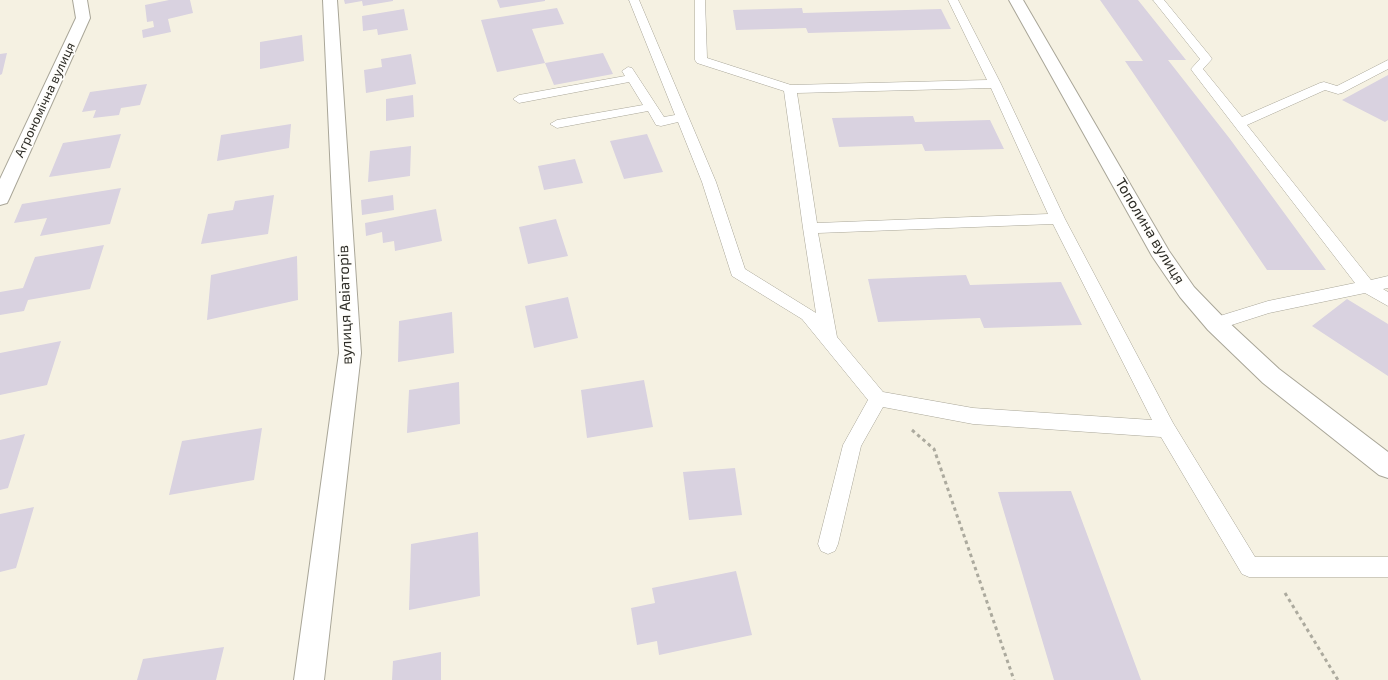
<!DOCTYPE html>
<meta charset="utf-8">
<style>
body{margin:0}
canvas{display:block;background:#f5f1e2}
</style>
<canvas width="1388" height="680"></canvas>
<script>
const ctx = document.querySelector('canvas').getContext('2d');
ctx.lineJoin = 'round';
function fillPath(path, color) { ctx.fillStyle = color; ctx.fill(path, 'evenodd'); }
const poly = rows => new Path2D(rows.map(r => 'M' + r).join(''));
function trace(path, color, width, dash) { ctx.strokeStyle = color; ctx.lineWidth = width; ctx.lineCap = dash ? 'butt' : 'round'; ctx.setLineDash(dash || []); ctx.stroke(path); }
function drawText(font, color, halo, rows, align = 'center') {
  ctx.font = font + ' "Exo 2",sans-serif'; ctx.lineWidth = 3.5; ctx.setLineDash([]); ctx.textBaseline = 'middle'; ctx.strokeStyle = halo; ctx.fillStyle = color; for (const [text, x, y, turn = 0] of rows) {
    ctx.save(); ctx.translate(x, y); ctx.rotate((+turn || 0) * Math.PI / 180); ctx.textAlign = isNaN(turn) ? turn : align; if (halo) ctx.strokeText(text, 0, 0); ctx.fillText(text, 0, 0); ctx.restore();
  }
}
const building = poly([
 [169,0,190,0,193,13,168,19,171,32,143,38,142,30,154,27,153,21,147,22,145,5],
 [344,0,393,0,393,1,363,6,362,1,345,4],
 [497,0,545,0,545,1,500,8],
 [1100,0,1138,0,1186,60,1168,60,1230,139,1326,270,1267,270,1125,61,1143,61],
 [557,8,564,24,532,29,545,63,497,72,481,20],
 [802,8,803,13,941,9,951,29,808,33,806,28,736,30,733,10],
 [404,9,408,30,378,35,377,29,363,31,362,16],
 [302,35,304,61,260,69,260,42],
 [7,53,2,74,0,75,0,54],
 [603,53,613,74,554,85,545,63],
 [411,54,416,84,366,93,364,70,382,67,381,59],
 [1388,75,1388,120,1385,122,1342,100],
 [147,84,140,105,121,108,119,115,93,118,96,110,82,112,90,92],
 [413,95,414,117,386,121,386,99],
 [913,116,915,122,990,120,1004,149,925,151,922,144,839,147,832,118],
 [291,124,289,148,217,161,221,135],
 [121,134,110,168,49,177,63,143],
 [647,134,663,172,624,179,610,141],
 [411,146,410,176,368,182,370,151],
 [575,159,583,183,544,190,538,166],
 [121,188,110,224,40,236,47,218,14,223,22,204],
 [274,195,268,234,201,244,208,214,233,210,235,201],
 [393,195,394,210,362,215,361,200],
 [436,209,442,241,395,251,394,241,383,243,382,232,366,236,365,223],
 [556,219,568,256,528,264,519,227],
 [104,245,90,289,28,300,24,311,0,315,0,292,23,288,35,257],
 [297,256,298,300,207,320,211,275],
 [966,275,970,285,1061,282,1082,325,984,328,980,318,878,322,868,279],
 [568,297,578,338,534,348,525,306],
 [1347,299,1388,324,1388,376,1312,326],
 [452,312,454,353,398,362,399,321],
 [61,341,47,385,0,395,0,353],
 [644,380,653,427,587,438,581,390],
 [459,382,460,424,407,433,409,390],
 [262,428,254,480,169,495,182,441],
 [25,434,8,488,0,490,0,440],
 [735,468,742,515,689,520,683,472],
 [1071,491,1141,680,1054,680,998,492],
 [34,507,16,568,0,572,0,514],
 [478,532,480,596,409,610,411,544],
 [736,571,752,635,659,655,657,641,637,645,631,608,655,603,652,588],
 [224,647,216,680,137,680,143,659],
 [441,652,441,680,392,680,393,661]
]);
const path = poly([
 [912,430,934,449,1014,680],
 [1285,593,1338,680]
]);
const service = poly([
 [629,0,639,0,716,182,745,269,816,313,803,228,784,91,697,63,695,60,695,0,705,0,707,58,791,85,987,80,948,0,958,0,1001,84,1065,219,1173,423,1255,557,1388,557,1388,577,1249,577,1242,574,1161,437,973,424,883,407,861,446,838,544,835,551,828,554,821,551,818,544,843,445,868,400,802,319,732,276,702,182,678,122,661,126,656,125,648,111,557,128,550,124,557,120,643,105,629,82,519,103,513,99,519,95,625,76,622,71,628,67,632,68,664,117,675,115,629,0],
 [991,88,1048,214,817,223,797,93,991,88],
 [1053,224,1152,420,973,408,883,392,837,337,818,233,1053,224],
 [1153,0,1164,0,1210,56,1212,59,1203,69,1242,117,1320,83,1324,82,1337,86,1388,60,1388,69,1342,93,1338,94,1325,90,1247,125,1371,280,1388,276,1388,288,1383,289,1388,292,1388,306,1365,293,1269,313,1216,330,1210,329,1208,324,1210,319,1268,301,1355,283,1193,72,1191,69,1200,59,1153,0]
]);
const minor = poly([
 [73,0,87,0,90,18,9,199,7,203,0,205,0,179,76,18,73,0],
 [323,0,337,0,361,353,324,680,294,680,339,353,323,0],
 [1009,0,1023,0,1169,251,1194,287,1224,318,1279,369,1388,452,1388,478,1379,475,1263,383,1208,330,1180,297,1152,256,1009,0]
]);
const farStreetnames = [
 ["Агрономічна вулиця",45,100,-65]
];
const streetNames = [
 ["Тополина вулиця",1150,231,59],
 ["вулиця Авіаторів",345,305,-92]
];
fillPath(building, '#d9d2e0');
trace(service, '#a9a698', 1);
trace(minor, '#a9a698', 2);
trace(path, '#acaa9e', 3, [3.5, 3.5]);
fillPath(service, '#fff');
fillPath(minor, '#fff');
drawText('13px', '#2d2c26', '#fffefb', farStreetnames);
drawText('15px', '#2d2c26', '#fffefb', streetNames);
</script>
